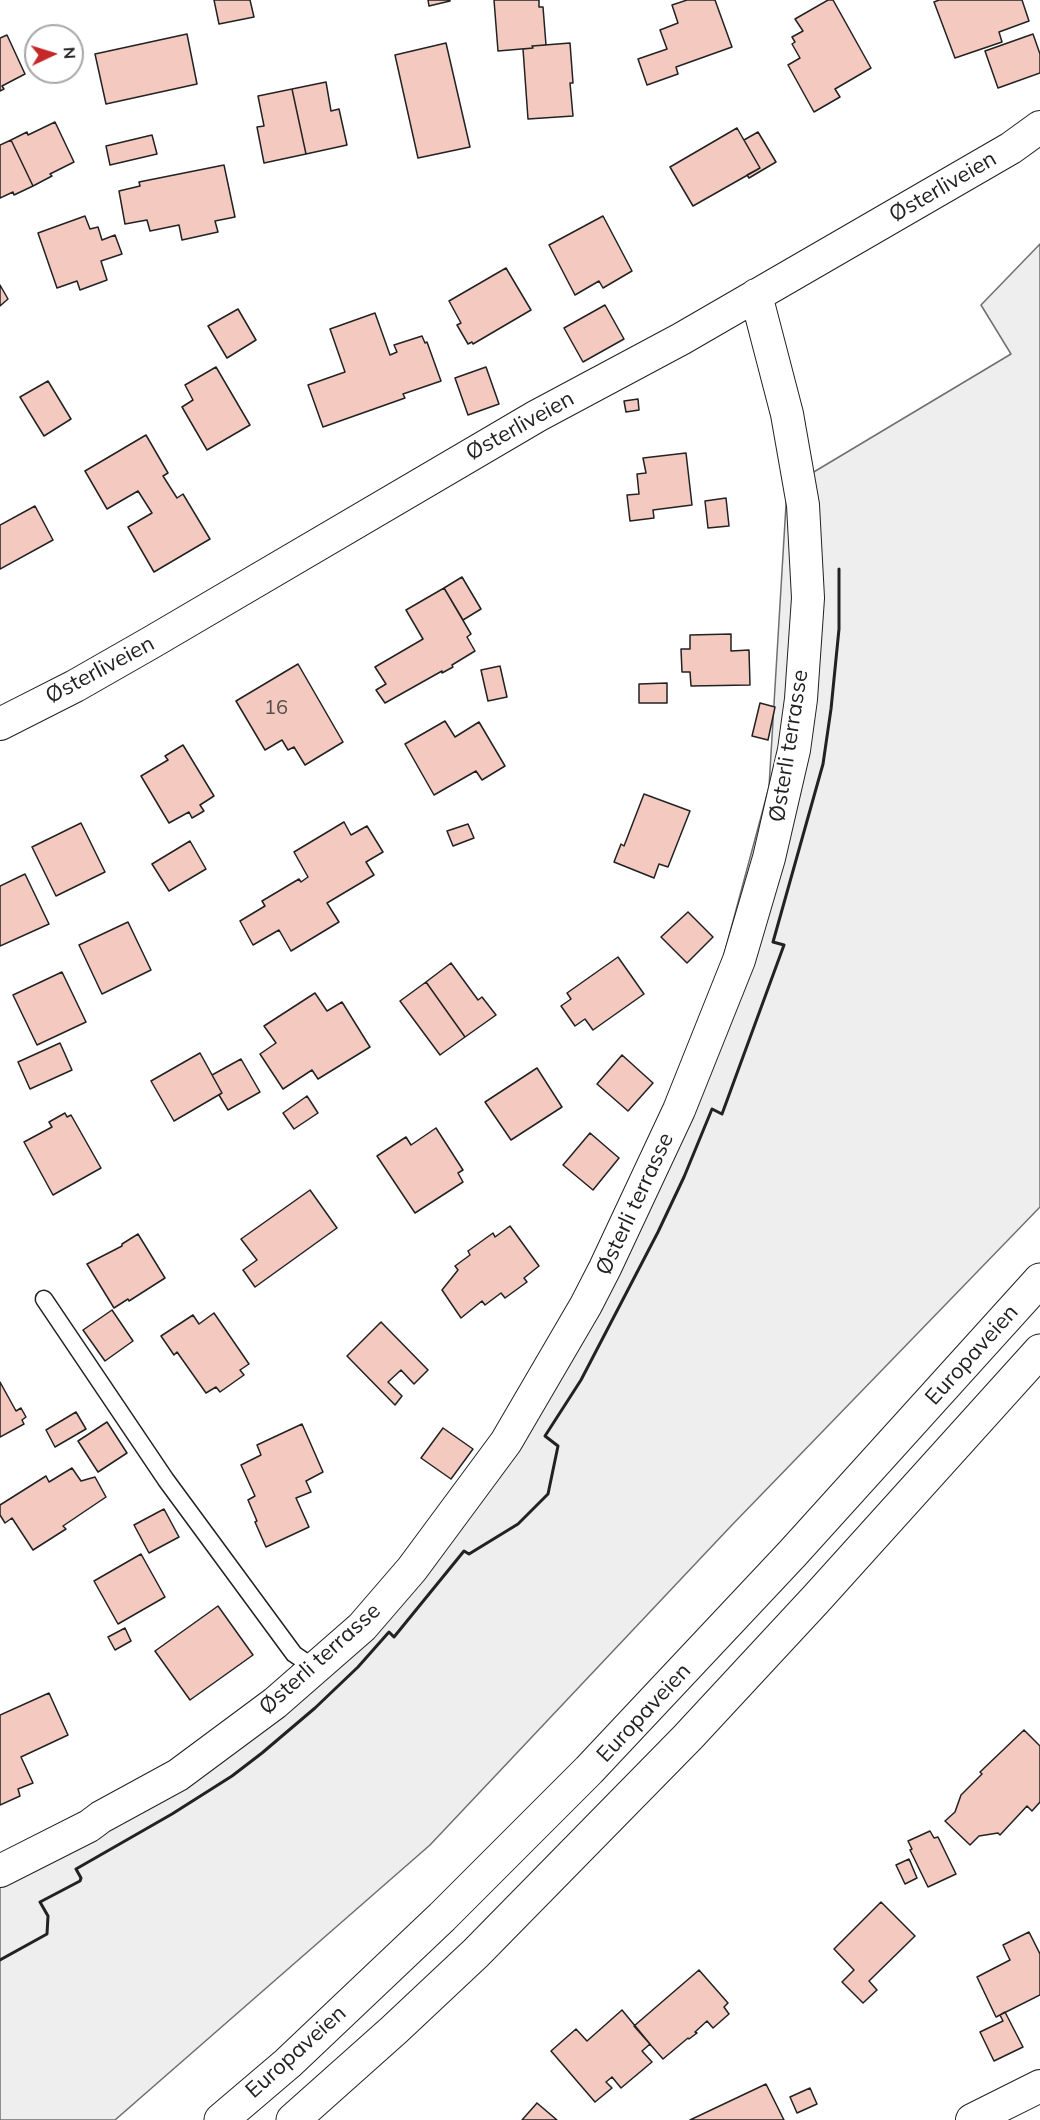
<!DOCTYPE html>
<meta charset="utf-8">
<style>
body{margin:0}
#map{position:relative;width:1040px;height:2120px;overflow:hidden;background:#fff;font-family:Mulish,sans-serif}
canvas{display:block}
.north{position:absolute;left:24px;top:24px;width:60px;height:60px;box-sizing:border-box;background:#fff;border:2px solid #a7a7a7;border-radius:50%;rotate:86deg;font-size:16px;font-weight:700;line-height:24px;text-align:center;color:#222}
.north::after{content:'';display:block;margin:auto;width:21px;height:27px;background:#c62828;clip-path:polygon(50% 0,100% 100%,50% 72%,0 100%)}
</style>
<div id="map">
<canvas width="1040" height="2120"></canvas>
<div class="north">N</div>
</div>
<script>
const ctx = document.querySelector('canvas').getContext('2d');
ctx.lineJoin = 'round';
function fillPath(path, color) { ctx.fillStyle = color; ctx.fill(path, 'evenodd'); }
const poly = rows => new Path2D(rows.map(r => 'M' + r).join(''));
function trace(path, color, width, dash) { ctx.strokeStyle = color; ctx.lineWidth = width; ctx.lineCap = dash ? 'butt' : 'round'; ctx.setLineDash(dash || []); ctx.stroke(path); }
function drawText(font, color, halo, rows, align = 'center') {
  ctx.font = font + ' Mulish,sans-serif'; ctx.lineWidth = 4.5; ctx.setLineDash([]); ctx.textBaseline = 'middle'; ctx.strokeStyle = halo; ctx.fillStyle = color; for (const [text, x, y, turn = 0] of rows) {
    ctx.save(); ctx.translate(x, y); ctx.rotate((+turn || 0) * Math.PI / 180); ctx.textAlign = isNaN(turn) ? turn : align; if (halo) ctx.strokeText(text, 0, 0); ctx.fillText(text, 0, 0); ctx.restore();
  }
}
const green = poly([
 [1040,244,1040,1207,731,1526,430,1845,115,2120,0,2120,0,1873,283,1701,398,1586,633,1208,703,1033,769,787,787,488,1011,354,981,305,1040,244]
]);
const building = poly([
 [214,0,250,0,254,17,219,24,214,0],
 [428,0,450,0,450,1,429,6,428,0],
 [494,0,539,0,539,7,543,7,546,45,532,46,533,48,498,51,494,0],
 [687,0,715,0,732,47,676,67,678,74,647,85,638,59,667,49,660,30,678,23,672,5,687,0],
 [828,0,833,0,871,68,835,89,840,97,814,112,788,65,800,58,792,44,795,42,792,37,803,31,795,19,828,0],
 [939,0,1022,0,1029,21,999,32,1002,42,955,58,934,2,939,0],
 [187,34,197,84,106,104,95,54,187,34],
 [1033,34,1040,54,1040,73,998,88,985,51,1033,34],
 [7,35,25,74,2,86,4,89,0,91,0,38,7,35],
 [446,43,470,147,418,158,395,55,446,43],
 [570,43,573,83,570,83,573,116,528,119,523,49,533,48,532,46,570,43],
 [326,82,331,111,339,109,347,145,306,154,292,89,326,82],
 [292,89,306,154,264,163,257,127,264,126,258,96,292,89],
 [55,122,74,162,50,174,52,176,33,186,11,140,27,132,28,135,55,122],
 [737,128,760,168,693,206,670,167,737,128],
 [758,132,776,162,749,178,747,175,760,168,744,140,758,132],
 [152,135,157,154,110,165,106,146,152,135],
 [11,140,33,186,14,195,13,192,0,198,0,145,11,140],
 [224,165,235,217,215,221,218,232,182,240,179,225,150,231,147,220,125,224,119,191,140,186,139,182,224,165],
 [85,216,90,229,98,227,102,240,115,235,122,254,101,261,107,280,80,290,77,281,57,288,38,233,85,216],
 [603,216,632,271,603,288,599,281,575,295,549,245,603,216],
 [506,268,531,310,473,344,472,342,468,344,457,325,461,323,449,301,506,268],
 [0,285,8,299,0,306,0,285],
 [605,305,624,339,583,362,564,328,605,305],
 [238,309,256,340,227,358,208,326,238,309],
 [375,313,390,355,397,352,394,345,422,336,425,343,427,342,441,381,403,394,405,398,323,427,308,385,345,372,330,329,375,313],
 [216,367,250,425,207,450,182,407,193,400,185,385,216,367],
 [486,367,499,404,468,415,455,378,486,367],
 [48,381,71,419,44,436,20,397,48,381],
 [638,399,639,410,626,412,624,401,638,399],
 [146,435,168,473,163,476,177,498,183,494,210,539,154,572,128,527,152,513,138,491,107,509,85,471,146,435],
 [686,453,692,505,653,510,654,518,630,521,627,495,639,494,637,474,646,473,643,458,686,453],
 [726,498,729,526,708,528,705,501,726,498],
 [35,506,53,540,0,569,0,525,35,506],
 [462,577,481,609,463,620,444,588,462,577],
 [444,588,471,634,467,637,475,651,452,665,453,667,442,673,442,671,385,703,376,690,386,684,375,667,423,639,406,610,444,588],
 [731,634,731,651,749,650,750,685,691,686,690,672,682,672,681,649,690,649,690,635,731,634],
 [298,664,343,742,305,765,294,747,288,750,282,740,265,750,236,701,298,664],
 [500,666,507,697,488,701,481,670,500,666],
 [667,683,667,703,639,703,639,684,667,683],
 [760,703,775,707,768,740,752,736,760,703],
 [445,721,455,737,479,722,505,766,482,780,476,771,434,795,405,744,445,721],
 [183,745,214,796,200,805,204,811,192,818,189,812,169,823,141,776,168,760,165,756,183,745],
 [644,794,690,811,668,867,659,864,654,878,614,862,621,844,624,846,644,794],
 [344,822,351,835,367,826,383,852,366,862,374,875,327,903,339,922,291,951,279,930,253,945,240,921,265,906,262,901,299,879,301,882,308,877,294,852,344,822],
 [81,823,105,872,56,896,32,847,81,823],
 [468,824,474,838,453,846,447,831,468,824],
 [190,841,206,869,169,891,152,864,190,841],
 [25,874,49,924,0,946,0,886,25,874],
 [688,912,713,937,687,963,661,937,688,912],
 [128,922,151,970,102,994,79,945,128,922],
 [618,957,644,994,593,1030,585,1019,575,1026,561,1006,571,999,567,993,618,957],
 [451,963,478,1000,482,997,496,1015,465,1037,426,982,451,963],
 [62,972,86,1022,37,1045,13,995,62,972],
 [426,982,465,1037,440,1055,400,1001,426,982],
 [315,993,327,1011,342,1002,370,1047,318,1079,312,1070,283,1089,260,1054,276,1043,264,1026,315,993],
 [60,1043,72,1070,30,1089,18,1062,60,1043],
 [200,1053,222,1093,174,1121,151,1081,200,1053],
 [622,1055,653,1083,628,1111,597,1084,622,1055],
 [241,1059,260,1092,228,1110,219,1095,222,1093,212,1075,241,1059],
 [537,1068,562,1107,511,1140,485,1102,537,1068],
 [307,1096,318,1113,294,1129,283,1113,307,1096],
 [65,1113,67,1117,71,1115,101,1168,53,1195,24,1142,52,1127,49,1122,65,1113],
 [436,1128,463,1170,458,1173,463,1182,415,1213,377,1156,406,1137,411,1145,436,1128],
 [590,1133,619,1158,593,1190,563,1165,590,1133],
 [310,1190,337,1228,255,1287,243,1270,257,1260,241,1239,310,1190],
 [510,1226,539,1266,524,1278,527,1282,505,1298,501,1293,485,1305,482,1301,461,1318,442,1290,458,1270,455,1266,470,1255,468,1251,493,1233,495,1237,510,1226],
 [138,1234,165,1278,129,1301,128,1299,114,1308,87,1264,122,1246,122,1244,138,1234],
 [112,1310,133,1341,105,1361,83,1330,112,1310],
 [214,1313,249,1364,240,1370,244,1375,220,1392,216,1387,206,1393,177,1352,174,1355,161,1336,193,1315,199,1324,214,1313],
 [381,1322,428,1370,414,1384,401,1370,388,1382,402,1396,395,1405,347,1356,381,1322],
 [0,1382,16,1411,21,1408,26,1417,22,1420,24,1424,0,1437,0,1382],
 [76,1412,86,1429,55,1447,46,1430,76,1412],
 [107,1422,127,1453,98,1472,78,1441,107,1422],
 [302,1424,323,1472,306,1481,311,1492,296,1498,309,1527,266,1547,255,1522,257,1521,248,1500,255,1496,241,1465,261,1455,257,1445,302,1424],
 [443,1428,473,1449,451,1479,421,1458,443,1428],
 [72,1468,81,1481,95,1477,106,1497,63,1526,66,1529,33,1550,12,1518,5,1523,0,1515,0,1505,46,1476,49,1482,72,1468],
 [164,1509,179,1537,149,1553,134,1525,164,1509],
 [141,1554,165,1597,118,1624,94,1581,141,1554],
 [218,1606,253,1655,190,1700,155,1651,218,1606],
 [125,1628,131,1641,115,1650,108,1637,125,1628],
 [49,1693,68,1735,21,1757,33,1783,18,1789,20,1796,0,1805,0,1715,49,1693],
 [1024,1730,1040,1746,1040,1802,1032,1811,1027,1806,1000,1835,998,1833,979,1836,970,1845,945,1821,955,1812,961,1795,982,1774,980,1772,1024,1730],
 [930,1831,934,1838,938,1837,956,1874,928,1887,910,1850,912,1849,908,1841,930,1831],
 [909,1859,917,1878,905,1884,896,1865,909,1859],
 [881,1902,915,1936,869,1981,877,1990,863,2003,842,1982,854,1970,834,1949,881,1902],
 [1029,1932,1040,1954,1040,1995,996,2017,977,1977,1010,1960,1003,1945,1029,1932],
 [699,1970,728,2003,724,2007,729,2014,713,2028,707,2021,695,2032,697,2033,689,2039,688,2038,663,2059,634,2026,699,1970],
 [622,2010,650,2044,642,2051,652,2062,621,2088,612,2077,606,2082,612,2088,595,2102,551,2051,576,2029,587,2041,622,2010],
 [1005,2012,1023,2047,994,2061,980,2032,1003,2021,1000,2015,1005,2012],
 [766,2084,784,2120,690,2120,766,2084],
 [810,2088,817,2104,797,2113,790,2097,810,2088],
 [537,2103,557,2120,522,2120,537,2103]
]);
const lane = poly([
 [44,1299,166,1480,294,1654,316,1669]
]);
const street = poly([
 [0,724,75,686,152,642,537,416,681,339,1011,148,1040,127],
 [0,1871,89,1826,101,1817,178,1775,275,1703,362,1627,412,1569,506,1442,586,1305,605,1268,679,1110,739,960,769,858,794,750,801,699,808,598,803,505,787,414,756,295],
 [972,2120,1040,2086]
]);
const highway = poly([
 [221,2120,288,2063,442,1917,589,1770,792,1554,1040,1280],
 [293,2120,394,2030,476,1953,688,1737,817,1598,1040,1351]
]);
const wall = poly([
 [0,1960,47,1934,48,1916,40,1902,80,1881,81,1878,76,1869,172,1814,232,1776,262,1753,315,1708,358,1667,389,1632,394,1637,464,1551,469,1554,518,1524,548,1494,558,1446,545,1436,581,1380,658,1232,684,1177,712,1109,722,1114,784,945,773,942,823,764,831,709,839,629,839,569]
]);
const numberNames = [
 ["16",276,708]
];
const streetNames = [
 ["Østerliveien",943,187,-30],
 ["Østerliveien",520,426,-29],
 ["Østerliveien",100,670,-28],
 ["Østerli terrasse",789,746,-81],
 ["Østerli terrasse",635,1204,-65],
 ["Europaveien",972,1355,-48],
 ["Østerli terrasse",320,1659,-42],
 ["Europaveien",644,1713,-47],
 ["Europaveien",296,2052,-42]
];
fillPath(green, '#eee');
trace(green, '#6f6f6f', 1.5);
fillPath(building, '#f3c9c0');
trace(building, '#222', 1.5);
trace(lane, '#222', 19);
trace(street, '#222', 34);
trace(highway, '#222', 35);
trace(lane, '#fff', 16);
trace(street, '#fff', 32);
trace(highway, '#fff', 33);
trace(wall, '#222', 3);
drawText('20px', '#564c4a', null, numberNames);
drawText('22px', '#222', '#fff', streetNames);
</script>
